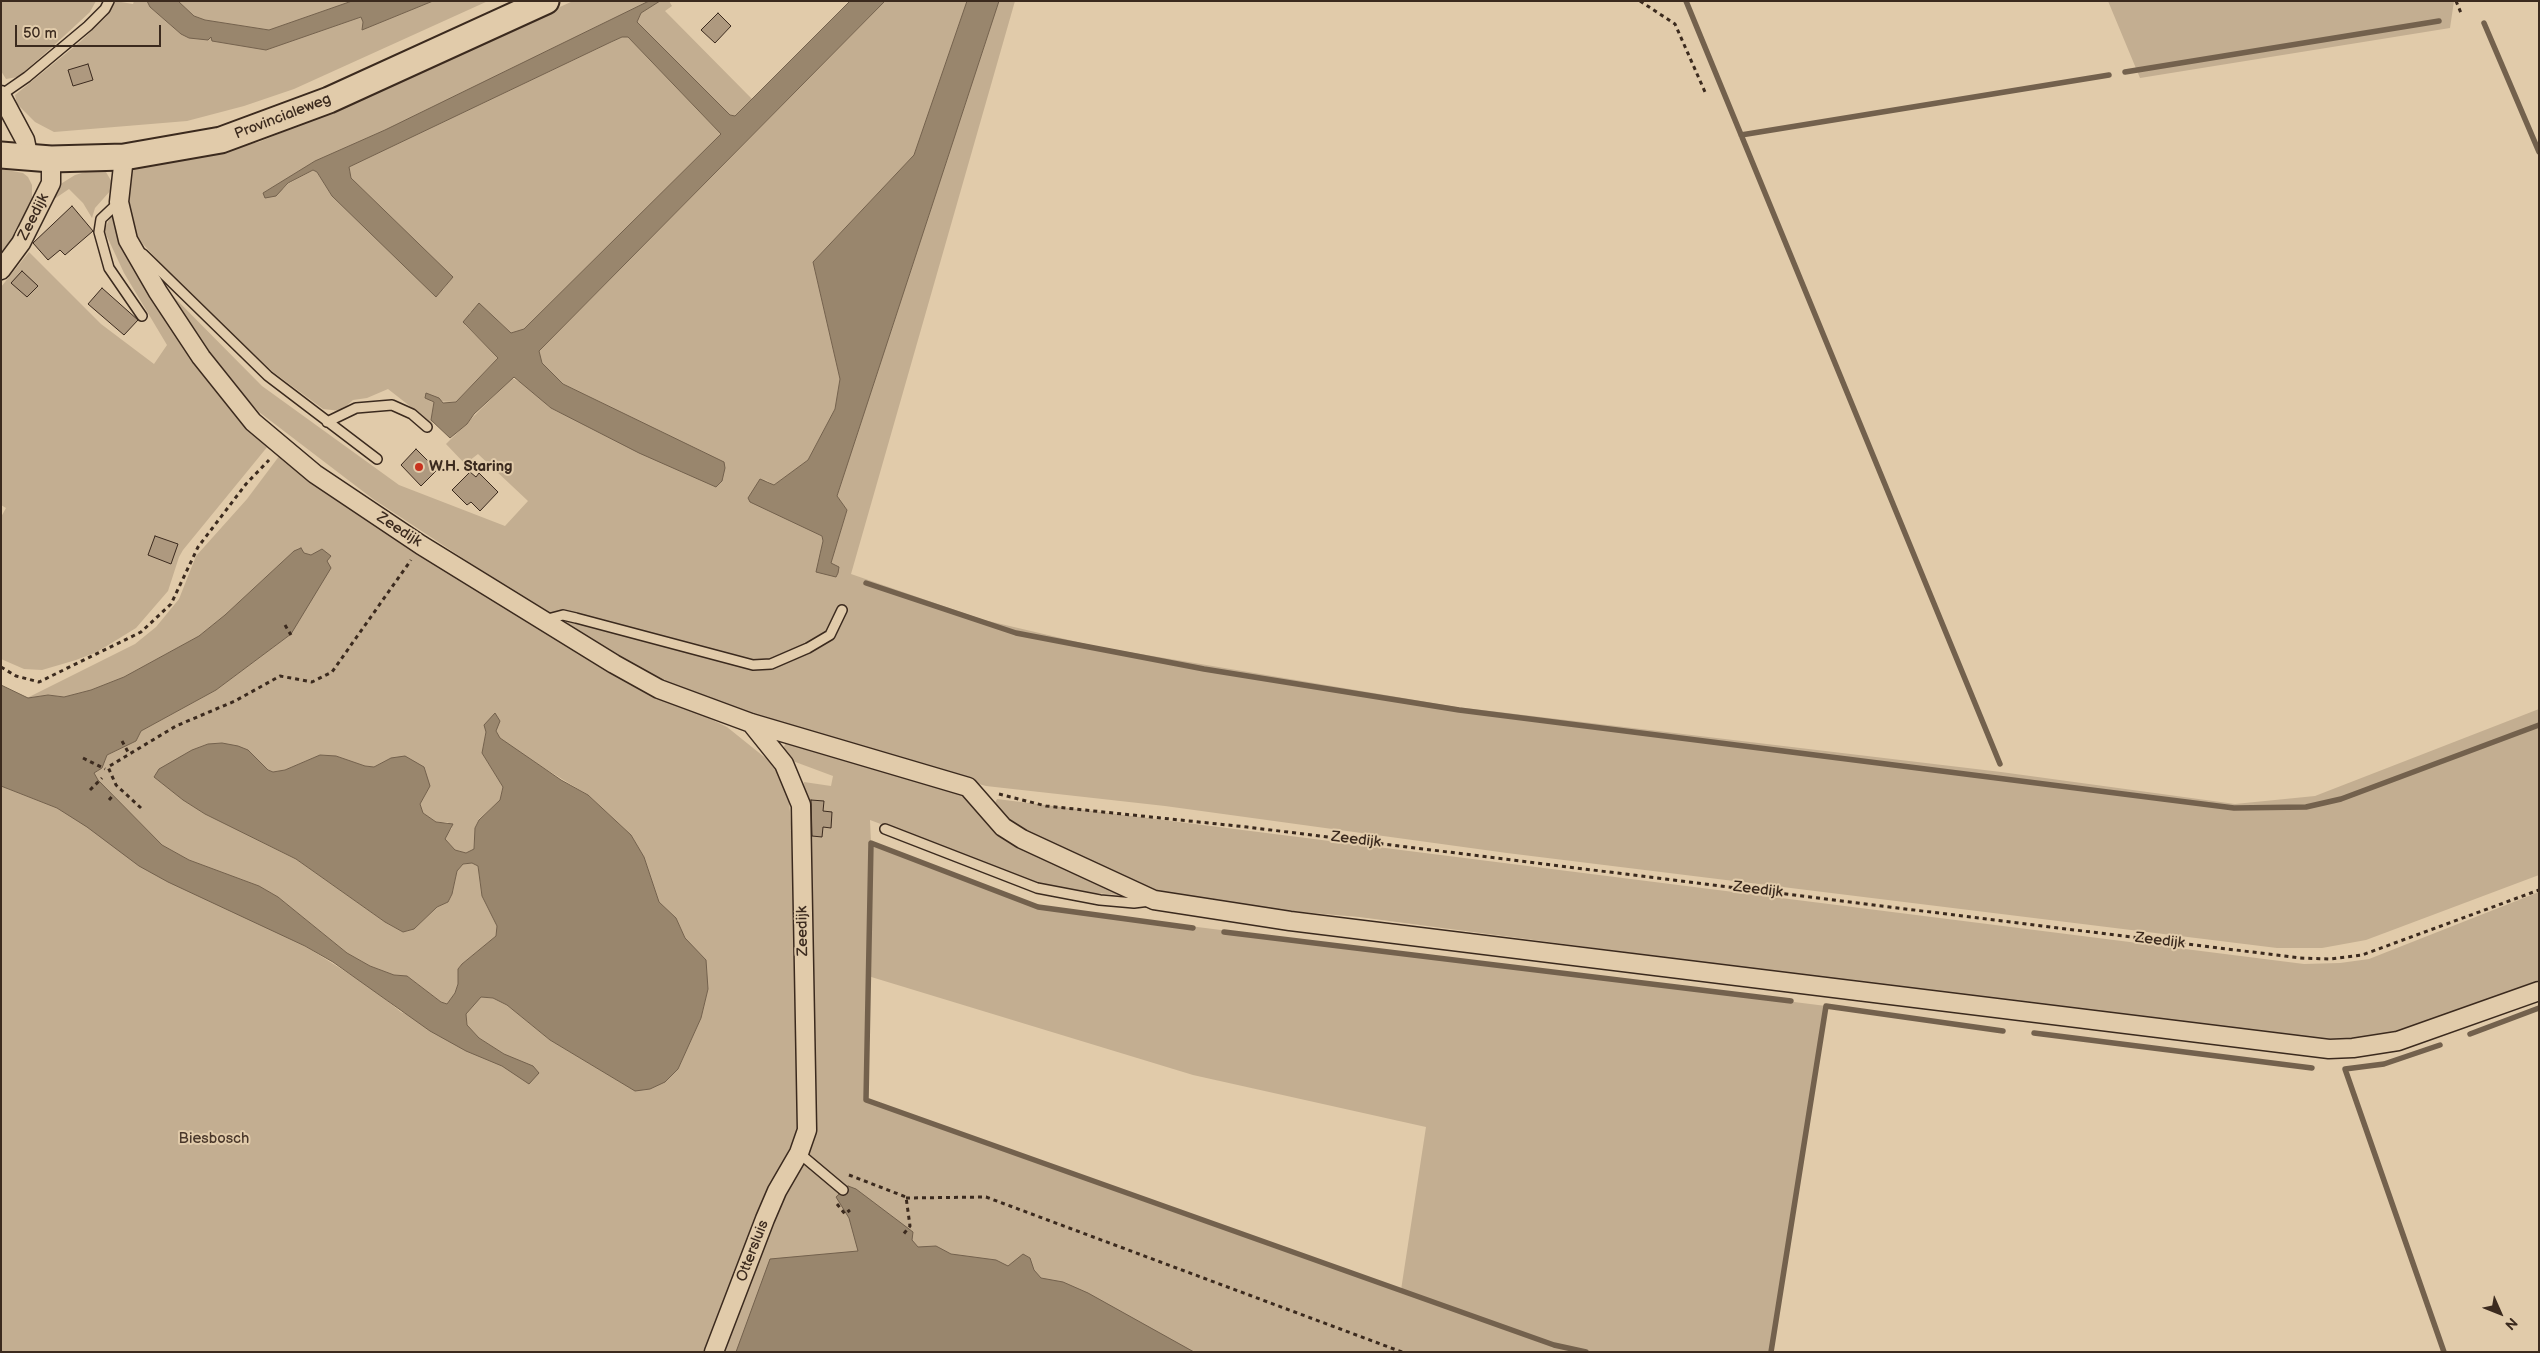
<!DOCTYPE html>
<style>
body{margin:0}
#map{position:relative;width:2540px;height:1353px;overflow:hidden;background:#e1cbaa;font-family:"Balsamiq Sans",sans-serif}
canvas{display:block}
.frame{position:absolute;inset:0;border:2px solid #3b2a1e;pointer-events:none}
.north{position:absolute;left:2475px;top:1288px;width:50px;height:50px;-webkit-text-stroke:4px #e1cbaa;paint-order:stroke;rotate:134deg;font-size:14px;font-weight:700;line-height:20px;text-align:center;color:#3b2a1e}
.north::after{content:'';display:block;margin:auto;width:18px;height:22px;background:#3b2a1e;clip-path:polygon(50% 0,100% 100%,50% 72%,0 100%)}
.scale{position:absolute;left:15px;top:25px;width:146px;height:22px;box-sizing:border-box;border:2px solid #3b2a1e;border-top:0;padding-left:6px;font-size:15px;line-height:18px;white-space:nowrap;color:#3b2a1e;-webkit-text-stroke:4px #e1cbaa;paint-order:stroke}
</style>
<div id="map">
<canvas width="2540" height="1353"></canvas>
<div class="frame"></div>
<div class="north">N</div>
<div class="scale">50 m</div>
</div>
<script>
const ctx = document.querySelector('canvas').getContext('2d');
ctx.lineJoin = 'round';
function fillPath(path, color) { ctx.fillStyle = color; ctx.fill(path, 'evenodd'); }
const poly = rows => new Path2D(rows.map(r => 'M' + r).join(''));
function trace(path, color, width, dash) { ctx.strokeStyle = color; ctx.lineWidth = width; ctx.lineCap = dash ? 'butt' : 'round'; ctx.setLineDash(dash || []); ctx.stroke(path); }
function drawText(font, color, halo, rows, align = 'center') {
  ctx.font = font + ' "Balsamiq Sans",sans-serif'; ctx.lineWidth = 4; ctx.setLineDash([]); ctx.textBaseline = 'middle'; ctx.strokeStyle = halo; ctx.fillStyle = color; for (const [text, x, y, turn = 0] of rows) {
    ctx.save(); ctx.translate(x, y); ctx.rotate((+turn || 0) * Math.PI / 180); ctx.textAlign = isNaN(turn) ? turn : align; if (halo) ctx.strokeText(text, 0, 0); ctx.fillText(text, 0, 0); ctx.restore();
  }
}
const green = poly([
 [1,1,96,1,90,12,51,48,18,77,6,79,1,71],
 [115,1,133,4,134,1,147,1,150,7,181,34,189,38,212,37,212,41,266,50,361,17,363,22,362,30,433,1,488,1,294,89,244,106,187,121,54,132,35,122,17,104,15,95,80,42,106,17],
 [178,1,352,1,269,30,205,20,194,16],
 [573,1,649,1,385,130,315,161,263,193,283,189,288,184,313,170,317,172,332,196,443,290,452,277,351,178,349,167,622,37,628,37,632,41,721,134,524,329,511,333,499,322,470,312,465,325,498,358,456,402,429,401,434,402,431,420,434,425,388,389,367,398,353,400,341,411,323,409,273,372,183,288,142,243,131,226,127,198,129,174,135,169,259,142,307,122],
 [660,1,669,1,672,6,665,11,753,100,735,116,730,115,637,22,641,13],
 [885,1,967,1,914,155,813,262,840,379,835,409,808,460,774,485,764,479,822,536,823,541,817,572,831,563,847,510,837,496,999,1,1015,1,851,574,984,620,1099,647,1457,707,2001,772,2235,804,2315,796,2539,709,2539,875,2366,940,2322,948,2277,948,1507,853,1165,806,986,786,869,753,701,698,654,678,564,625,373,499,259,412,203,349,163,286,262,386,399,485,505,526,528,501,478,454,465,464,446,444,512,378,524,384,551,408,567,415,723,462,563,384,542,363,539,351],
 [2108,1,2454,1,2450,28,2140,78],
 [1,169,23,173,28,177,32,185,32,204,1,267],
 [89,171,106,172,113,184,111,190,95,208,92,218,83,203,69,189,44,206,59,185,75,175],
 [111,216,114,217,115,229,125,255,150,295,260,441,268,446,183,550,179,557,168,591,136,628,97,652,76,660,42,670,24,669,1,659,1,517,6,508,1,505,1,287,29,252,101,324,154,364,167,345,124,273,104,230],
 [280,455,358,514,643,686,727,727,773,764,783,782,789,801,793,846,801,1123,777,1176,801,1161,808,859,804,782,831,786,833,776,790,760,783,749,786,742,954,790,1131,896,1073,891,1036,882,870,820,871,843,1038,907,1826,1006,1772,1352,1,1352,1,786,57,808,261,923,305,946,370,987,401,1012,533,1066,504,1054,479,1038,467,1025,466,1014,471,1006,481,997,493,998,507,1005,550,1040,635,1091,678,1069,701,1018,708,989,676,918,659,902,644,857,631,835,588,795,513,749,500,738,496,731,486,732,482,753,503,787,500,800,479,819,475,828,474,849,466,853,455,850,445,839,445,836,452,828,448,822,436,822,423,813,420,804,430,786,391,758,374,767,365,766,336,756,320,755,285,770,273,772,268,770,248,750,222,743,208,744,192,750,154,776,183,800,205,814,296,859,385,922,403,932,414,929,437,907,448,902,452,894,457,871,463,864,472,863,478,866,482,896,497,926,496,936,462,964,458,969,458,984,455,993,447,1004,441,1002,407,976,394,975,370,966,347,953,278,897,259,886,189,860,162,845,98,780,94,773,102,768,107,755,136,741,141,731,216,690,291,634,311,555,294,551,225,615,199,636,124,677,91,690,64,697,48,695,27,698,135,644,156,627,179,599,196,556,247,499],
 [868,976,1193,1075,1426,1127,1401,1290,867,1100],
 [997,799,2304,964,2340,963,2369,959,2539,892,2539,980,2377,1039,2316,1043,1359,917,1197,903,1167,897,1017,829,993,807]
]);
const water = poly([
 [147,1,178,1,194,16,205,20,269,30,352,1,433,1,362,30,363,22,361,17,266,50,212,41,211,37,208,40,189,38,181,34,150,7,147,1],
 [649,1,660,1,641,13,637,22,730,115,735,116,850,1,885,1,539,351,542,363,563,384,724,462,725,468,722,481,716,487,639,453,551,408,514,377,474,414,467,424,450,438,431,420,434,402,425,398,426,393,439,398,443,403,456,402,498,358,463,322,479,303,511,333,524,329,721,134,628,37,622,37,611,42,349,167,351,178,453,277,436,297,332,196,317,172,313,170,288,183,276,196,265,198,263,193,315,161,385,130,649,1],
 [967,1,999,1,837,496,847,510,831,563,839,567,838,573,836,577,816,572,823,541,822,536,750,502,748,498,760,479,774,485,808,460,835,409,840,379,813,262,914,155,967,1],
 [301,548,304,553,311,555,322,549,331,556,327,561,331,568,291,634,216,690,141,731,136,741,107,755,102,768,94,773,98,780,162,845,189,860,259,886,278,897,347,953,370,966,394,975,407,976,441,1002,447,1004,455,993,458,984,458,969,462,964,496,936,497,926,482,896,478,866,472,863,463,864,457,871,452,894,448,902,437,907,414,929,403,932,385,922,296,859,205,814,183,800,154,777,159,769,192,750,208,744,222,743,238,746,248,750,268,770,273,772,285,770,320,755,336,756,365,766,374,767,391,758,405,756,424,767,430,786,420,804,423,813,436,822,453,824,445,839,455,850,466,853,474,849,475,828,479,820,500,800,503,787,482,753,486,732,484,725,495,713,500,721,496,731,500,738,561,780,588,795,631,835,644,857,659,902,676,918,685,938,706,960,708,989,701,1018,678,1069,665,1082,650,1089,635,1091,550,1040,507,1005,493,998,481,997,466,1014,467,1025,479,1038,504,1054,533,1066,539,1073,529,1084,502,1066,466,1051,430,1031,333,962,305,946,168,882,139,866,87,827,57,808,1,786,1,685,28,698,48,695,64,697,91,690,124,677,199,636,225,615,294,551,301,548],
 [848,1186,856,1189,913,1232,912,1240,918,1247,936,1246,951,1254,996,1260,1008,1266,1023,1254,1030,1258,1034,1270,1041,1278,1063,1282,1088,1293,1194,1352,736,1352,770,1259,858,1251,849,1218,836,1197,848,1186]
]);
const stream = poly([
 [1686,1,2000,764],
 [2484,23,2539,152],
 [2125,72,2439,21],
 [1741,135,2109,75],
 [866,583,1016,633,1204,669,1459,710,2234,808,2306,807,2341,799,2539,725],
 [1193,928,1038,907,871,843,866,1100,1554,1345,1586,1352],
 [1224,932,1791,1001],
 [2034,1033,2312,1068],
 [2470,1034,2539,1008],
 [2440,1045,2384,1064,2345,1069,2444,1352],
 [1771,1352,1826,1006,2003,1031]
]);
const building = poly([
 [718,13,731,26,715,43,701,30,718,13],
 [88,64,93,80,73,86,68,70,88,64],
 [72,206,93,231,65,255,60,250,48,260,33,243,72,206],
 [22,271,38,286,27,297,11,283,22,271],
 [102,288,138,320,124,335,88,304,102,288],
 [416,449,437,470,421,486,401,465,416,449],
 [470,472,476,477,479,473,498,492,480,511,471,502,467,505,452,490,470,472],
 [155,536,178,544,171,564,148,555,155,536],
 [811,800,824,801,823,811,832,812,831,828,823,827,822,837,812,836,811,800]
]);
const path = poly([
 [1640,1,1675,24,1705,92],
 [2456,1,2461,13],
 [285,625,291,635],
 [1,667,16,676,39,682,141,632,171,604,198,547,246,484,269,460],
 [122,741,128,752],
 [83,758,105,769],
 [90,790,102,778],
 [999,794,1046,806,1247,827,2300,958,2331,959,2362,955,2539,890],
 [109,800,114,794],
 [141,808,116,785,108,767,176,726,235,701,280,676,312,682,332,672,411,560],
 [849,1175,906,1197,910,1226,902,1236],
 [906,1198,986,1197,1402,1352],
 [837,1204,845,1214,850,1210]
]);
const service = poly([
 [1,95,27,77,88,26,105,9,109,1],
 [119,202,101,219,99,232,109,268,142,316],
 [143,254,268,376,377,459],
 [327,422,356,408,392,405,412,414,427,427],
 [544,620,563,615,576,618,753,665,771,664,808,648,830,635,842,610],
 [885,829,1037,888,1100,900,1134,903,1150,901],
 [799,1153,843,1190]
]);
const minor = poly([
 [1,95,25,140,29,159],
 [124,157,119,202,128,240,158,292,201,357,253,422,315,474,421,545,614,664,659,689,751,723,968,787,1003,827,1022,839,1154,900,1290,921,2329,1049,2353,1048,2398,1041,2539,991],
 [1,270,21,243,51,183,51,159],
 [714,1352,765,1219,777,1191,799,1153,807,1130,801,805,784,764,751,723]
]);
const secondary = poly([
 [1,155,51,159,124,157,221,140,329,100,546,1]
]);
const markers = [
 [419,467,5,"#c8321e"]
];
const streetNames = [
 ["Provincialeweg",283,117,-21],
 ["Zeedijk",34,217,-63],
 ["Zeedijk",399,530,33],
 ["Zeedijk",1356,840,7],
 ["Zeedijk",1758,890,7],
 ["Zeedijk",803,931,-91],
 ["Zeedijk",2160,941,7],
 ["Ottersluis",753,1251,-69]
];
const poiNames = [
 ["W.H. Staring",429,467]
];
const parkNames = [
 ["Biesbosch",214,1139]
];
fillPath(green, '#c3ae91');
fillPath(water, '#99866d');
trace(water, '#73614d', 1);
trace(stream, '#73614d', 5.5);
fillPath(building, '#ae997f');
trace(building, '#3b2a1e', 1);
trace(service, '#3b2a1e', 12);
trace(minor, '#3b2a1e', 21);
trace(secondary, '#3b2a1e', 29);
trace(path, '#3b2a1e', 3, [4, 4]);
trace(service, '#e1cbaa', 9);
trace(minor, '#e1cbaa', 18);
trace(secondary, '#e1cbaa', 25);
for (const [x, y, r, color] of markers) { const dot = new Path2D(); dot.arc(x, y, r, 0, 2 * Math.PI); ctx.fillStyle = color; ctx.fill(dot); trace(dot, '#e1cbaa', 2); }
drawText('15px', '#3b2a1e', '#e1cbaa', streetNames);
drawText('bold 15px', '#3b2a1e', '#e1cbaa', poiNames, 'left');
drawText('15px', '#49372a', '#e1cbaa', parkNames);
</script>
